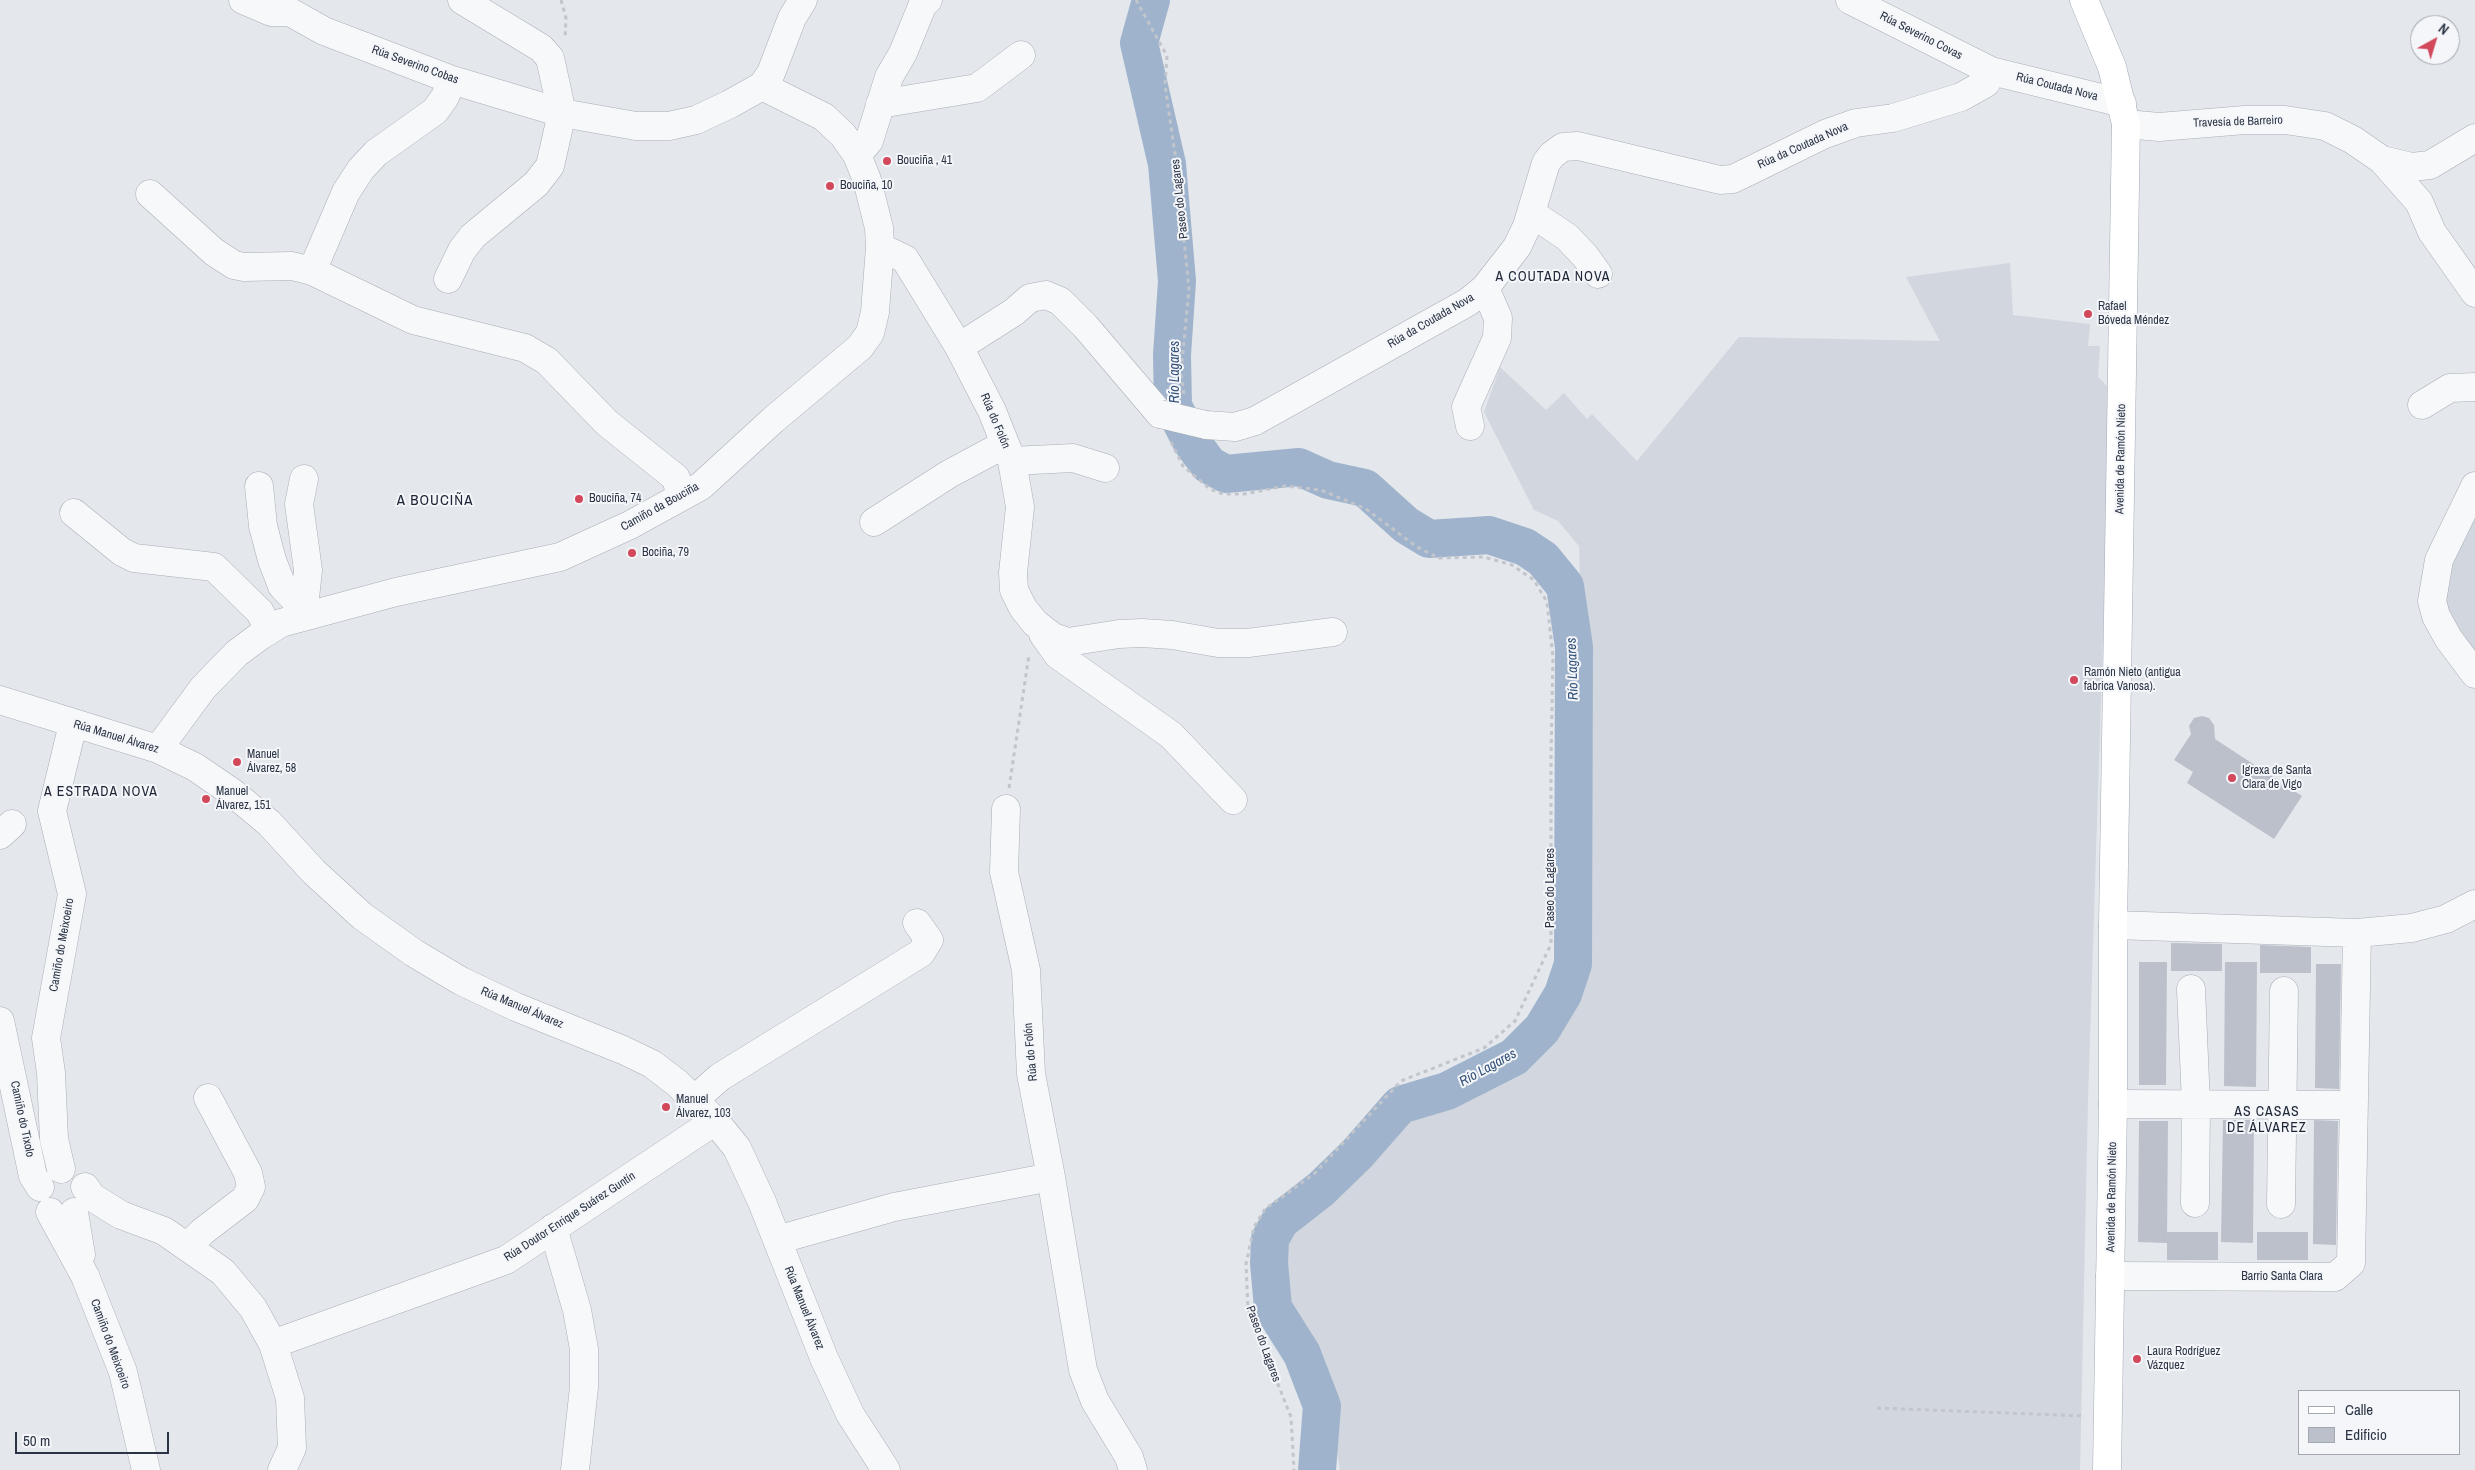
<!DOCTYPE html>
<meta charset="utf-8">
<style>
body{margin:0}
#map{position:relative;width:2475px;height:1470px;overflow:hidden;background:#e4e7ec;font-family:"Archivo Narrow",sans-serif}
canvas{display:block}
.legend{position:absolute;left:2298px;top:1390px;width:162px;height:65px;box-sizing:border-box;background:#f4f6f9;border:1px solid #a4a8b1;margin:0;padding:6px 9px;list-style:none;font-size:15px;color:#2b3445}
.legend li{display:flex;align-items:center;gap:10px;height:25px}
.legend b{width:25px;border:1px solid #a4a8b1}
.north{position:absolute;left:2410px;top:15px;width:50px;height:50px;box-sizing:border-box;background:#f4f6f9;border:1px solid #a4a8b1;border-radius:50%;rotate:39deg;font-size:14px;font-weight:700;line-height:20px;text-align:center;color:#2b3445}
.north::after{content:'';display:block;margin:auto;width:18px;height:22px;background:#d1495b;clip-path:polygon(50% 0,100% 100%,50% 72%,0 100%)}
.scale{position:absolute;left:15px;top:1432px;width:154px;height:22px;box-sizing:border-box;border:2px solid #2b3445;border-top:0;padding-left:6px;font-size:15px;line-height:18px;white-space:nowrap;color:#2b3445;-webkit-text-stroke:4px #f4f6f9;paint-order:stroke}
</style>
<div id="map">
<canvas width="2475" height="1470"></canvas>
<ul class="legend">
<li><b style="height:6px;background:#fff"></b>Calle</li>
<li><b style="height:14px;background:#bbc0ca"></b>Edificio</li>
</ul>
<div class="north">N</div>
<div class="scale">50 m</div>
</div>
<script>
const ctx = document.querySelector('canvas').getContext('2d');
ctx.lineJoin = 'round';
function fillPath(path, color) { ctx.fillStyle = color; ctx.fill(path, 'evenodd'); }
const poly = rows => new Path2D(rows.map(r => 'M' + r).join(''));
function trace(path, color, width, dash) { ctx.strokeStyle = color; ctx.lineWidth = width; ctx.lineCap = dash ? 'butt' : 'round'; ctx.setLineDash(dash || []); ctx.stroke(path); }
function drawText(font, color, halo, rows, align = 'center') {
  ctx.font = font + ' "Archivo Narrow",sans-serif'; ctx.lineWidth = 4; ctx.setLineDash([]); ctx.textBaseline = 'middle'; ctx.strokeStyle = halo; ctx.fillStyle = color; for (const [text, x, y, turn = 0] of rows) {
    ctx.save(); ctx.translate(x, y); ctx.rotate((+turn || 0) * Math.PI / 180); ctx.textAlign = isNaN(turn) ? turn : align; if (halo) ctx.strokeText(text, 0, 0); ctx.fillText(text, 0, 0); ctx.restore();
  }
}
const built = poly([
 [2010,263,2013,315,2090,324,2088,346,2100,346,2098,377,2111,390,2088,1100,2080,1470,1340,1470,1321,1353,1297,1326,1275,1240,1284,1226,1330,1187,1369,1148,1398,1112,1440,1101,1524,1059,1538,1047,1567,1008,1581,974,1583,687,1579,546,1558,521,1534,510,1484,412,1500,367,1546,410,1564,393,1587,419,1592,414,1637,461,1739,337,1940,341,1906,277],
 [2475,511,2475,662,2439,603,2448,561]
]);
const river = poly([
 [1151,0,1139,43,1167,164,1177,281,1172,355,1173,406,1191,441,1209,465,1226,474,1299,467,1328,480,1365,488,1406,525,1429,539,1489,535,1525,547,1543,559,1565,586,1574,647,1573,964,1563,994,1542,1029,1514,1057,1447,1091,1400,1105,1357,1154,1321,1189,1280,1221,1270,1239,1269,1263,1273,1308,1302,1354,1322,1406,1317,1470]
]);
const building = poly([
 [2202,716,2209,718,2214,725,2215,739,2302,796,2274,839,2187,783,2193,772,2174,760,2191,734,2189,726,2194,718],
 [2171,943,2222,944,2222,971,2171,971],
 [2260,945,2311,947,2311,973,2260,973],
 [2139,962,2167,962,2166,1085,2139,1085],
 [2225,962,2257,962,2256,1087,2224,1086],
 [2316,964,2341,964,2339,1089,2315,1088],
 [2223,1120,2254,1120,2253,1243,2221,1242],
 [2314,1120,2338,1121,2336,1245,2313,1244],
 [2139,1121,2168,1121,2167,1243,2138,1242],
 [2167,1232,2218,1232,2218,1260,2167,1260],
 [2257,1232,2308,1232,2308,1260,2257,1260]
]);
const path = poly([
 [561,0,566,18,565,39],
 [1136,0,1167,56,1165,85,1176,161,1189,289,1181,373,1184,395],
 [1171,442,1183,466,1210,489,1223,494,1244,494,1285,486,1321,490,1366,509,1417,547,1439,558,1484,557,1512,565,1534,580,1547,602,1553,657,1551,756,1551,944,1515,1021,1484,1048,1401,1081,1314,1174,1265,1209,1254,1227,1246,1264,1248,1309,1291,1417,1294,1470],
 [1009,788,1029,655],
 [1877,1408,2085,1416]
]);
const minor = poly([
 [243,0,271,12,290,12],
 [276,0,290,12,324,31,452,80,562,113,636,126,669,126,696,120,730,104,762,86,771,73,792,18,803,0],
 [1850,0,1991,71,2122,103],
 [880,104,977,88,1021,55],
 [2126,124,2159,127,2245,120,2285,120,2325,126,2353,140,2382,160,2412,167,2430,165,2475,138],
 [857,155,869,141,889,77,903,53,923,4,928,0],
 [2382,160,2419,202,2432,232,2475,293],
 [150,194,214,252,234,265,244,267,292,266,312,271,413,320,525,348,547,361,607,423,676,478,681,497],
 [1531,213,1567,237,1585,256,1598,274],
 [880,247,905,259,959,347,992,411,1012,461,1020,507,1013,573,1014,590,1023,608,1035,623,1053,637,1068,642,1119,634,1142,633,1172,635,1218,643,1248,643,1333,632],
 [312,271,346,192,361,169,376,153,435,111,445,97,452,80],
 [448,279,462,250,473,236,536,184,550,166,562,113,550,58,541,48,462,0],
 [959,347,1014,312,1030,298,1046,295,1060,301,1086,327,1160,414],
 [2422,405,2450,388,2475,387],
 [1206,425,1235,427,1255,421,1468,302,1485,288,1517,247,1527,226,1546,163,1552,155,1563,147,1578,146,1720,180,1733,179,1825,134,1856,123,1893,118,1961,97,1986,83,1991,71],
 [1470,426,1466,407,1497,338,1498,318,1485,288],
 [1012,461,1073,458,1105,468],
 [259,486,263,526,272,560,282,586,303,608],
 [2475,486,2439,560,2432,601,2436,616,2448,638,2475,674],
 [74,513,122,552,134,558,214,567,260,612,269,630],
 [874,522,949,474,1005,444],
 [303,617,308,570,299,504,304,479],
 [1043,634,1058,655,1171,735,1233,800],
 [0,700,158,749,195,767,233,793,269,823,314,872,362,916,414,953,461,981,516,1007,623,1050,652,1064,677,1083,715,1121,737,1148,762,1202,824,1358,850,1414,886,1470],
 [158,749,203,688,237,653,260,636,281,623,396,592,560,557,630,525,701,486,773,420,860,347,870,333,875,312,880,247,879,228,867,180,857,155,843,135,824,117,762,86],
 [1006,809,1004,872,1026,970,1031,1074,1051,1177,1083,1370,1095,1401,1129,1457,1133,1470],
 [0,835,12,824],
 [2113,925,2357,933,2412,928,2446,919,2475,904],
 [2191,989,2196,1104,2195,1203],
 [0,1021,33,1176,40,1187],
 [695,1099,720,1077,921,953,929,940,917,923],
 [2113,1104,2353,1105],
 [61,1169,54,1139,51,1073,46,1038,72,894,52,811,73,724],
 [85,1187,92,1197,121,1215,164,1231,223,1272,253,1308,273,1344,290,1398,292,1448,282,1470],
 [2281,1204,2284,991],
 [50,1212,85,1276,123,1372,146,1470],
 [74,1212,81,1255],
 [553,1228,577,1310,584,1349,584,1387,575,1470],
 [777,1240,894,1207,1051,1177],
 [187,1247,202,1232,245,1199,251,1187,248,1173,208,1098],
 [2110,1276,2335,1277,2351,1263,2357,933],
 [273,1344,506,1260,715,1121]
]);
const major = poly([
 [2084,0,2112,67,2126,124,2113,925,2113,1104,2107,1470]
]);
const minorBridge = poly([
 [1160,414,1206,425]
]);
const markers = [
 [887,161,5,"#d1495b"],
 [830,186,5,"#d1495b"],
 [2088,314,5,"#d1495b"],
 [579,499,5,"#d1495b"],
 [632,553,5,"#d1495b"],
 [2074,680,5,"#d1495b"],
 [237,762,5,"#d1495b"],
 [2232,778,5,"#d1495b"],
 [206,799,5,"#d1495b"],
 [666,1107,5,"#d1495b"],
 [2137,1359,5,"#d1495b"]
];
const streetNames = [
 ["Rúa Severino Covas",1921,36,27],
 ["Rúa Severino Cobas",415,65,20],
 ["Rúa Coutada Nova",2057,87,14],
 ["Travesía de Barreiro",2238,122,-2],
 ["Rúa da Coutada Nova",1803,146,-24],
 ["Paseo do Lagares",1180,199,-96],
 ["Rúa da Coutada Nova",1431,321,-30],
 ["Rúa do Folón",995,421,67],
 ["Avenida de Ramón Nieto",2121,459,-89],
 ["Camiño da Bouciña",660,507,-29],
 ["Rúa Manuel Álvarez",116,737,17],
 ["Paseo do Lagares",1551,888,-90],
 ["Camiño do Meixoeiro",62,945,-80],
 ["Rúa Manuel Álvarez",522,1008,23],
 ["Rúa do Folón",1031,1052,-95],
 ["Camiño do Tixolo",22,1119,78],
 ["Avenida de Ramón Nieto",2112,1197,-89],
 ["Rúa Doutor Enrique Suárez Guntín",570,1217,-33],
 ["Barrio Santa Clara",2282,1277],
 ["Rúa Manuel Álvarez",804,1308,68],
 ["Camiño do Meixoeiro",110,1344,70],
 ["Paseo do Lagares",1263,1344,70]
];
const poiNames = [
 ["Bouciña , 41",897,161],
 ["Bouciña, 10",840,186],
 ["Rafael",2098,307],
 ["Bóveda Méndez",2098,321],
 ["Bouciña, 74",589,499],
 ["Bociña, 79",642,553],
 ["Ramón Nieto (antigua",2084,673],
 ["fabrica Vanosa).",2084,687],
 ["Manuel",247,755],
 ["Álvarez, 58",247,769],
 ["Igrexa de Santa",2242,771],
 ["Clara de Vigo",2242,785],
 ["Manuel",216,792],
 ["Álvarez, 151",216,806],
 ["Manuel",676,1100],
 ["Álvarez, 103",676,1114],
 ["Laura Rodríguez",2147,1352],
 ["Vázquez",2147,1366]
];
const neighbourhoodNames = [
 ["A COUTADA NOVA",1553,277],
 ["A ESTRADA NOVA",101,792],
 ["AS CASAS",2267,1112],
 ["DE ÁLVAREZ",2267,1128]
];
const waterNames = [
 ["Río Lagares",1175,372,-90],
 ["Río Lagares",1573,669,-92],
 ["Río Lagares",1488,1068,-29]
];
const quarterNames = [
 ["A BOUCIÑA",435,501]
];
fillPath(built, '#d2d6de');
trace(river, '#9fb4cc', 38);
fillPath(building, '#bbc0ca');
trace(minor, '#a9aeb7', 29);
trace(major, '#a3abb8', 29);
trace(path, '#c2c5cb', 3, [4, 4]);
trace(minor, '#f7f8fa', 28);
trace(major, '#fff', 28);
trace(minorBridge, '#a9aeb7', 29, []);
trace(minorBridge, '#f7f8fa', 28);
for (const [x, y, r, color] of markers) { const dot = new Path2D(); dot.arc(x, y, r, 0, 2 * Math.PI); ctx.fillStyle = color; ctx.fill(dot); trace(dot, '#f4f6f9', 2); }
drawText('12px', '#2b3445', '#f4f6f9', streetNames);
drawText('12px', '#2b3445', '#f4f6f9', poiNames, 'left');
ctx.letterSpacing = '1px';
drawText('14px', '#1d2536', '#f4f6f9', neighbourhoodNames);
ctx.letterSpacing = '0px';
drawText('italic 14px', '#34527a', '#f4f6f9', waterNames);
ctx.letterSpacing = '1px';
drawText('15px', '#1d2536', '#f4f6f9', quarterNames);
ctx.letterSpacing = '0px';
</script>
